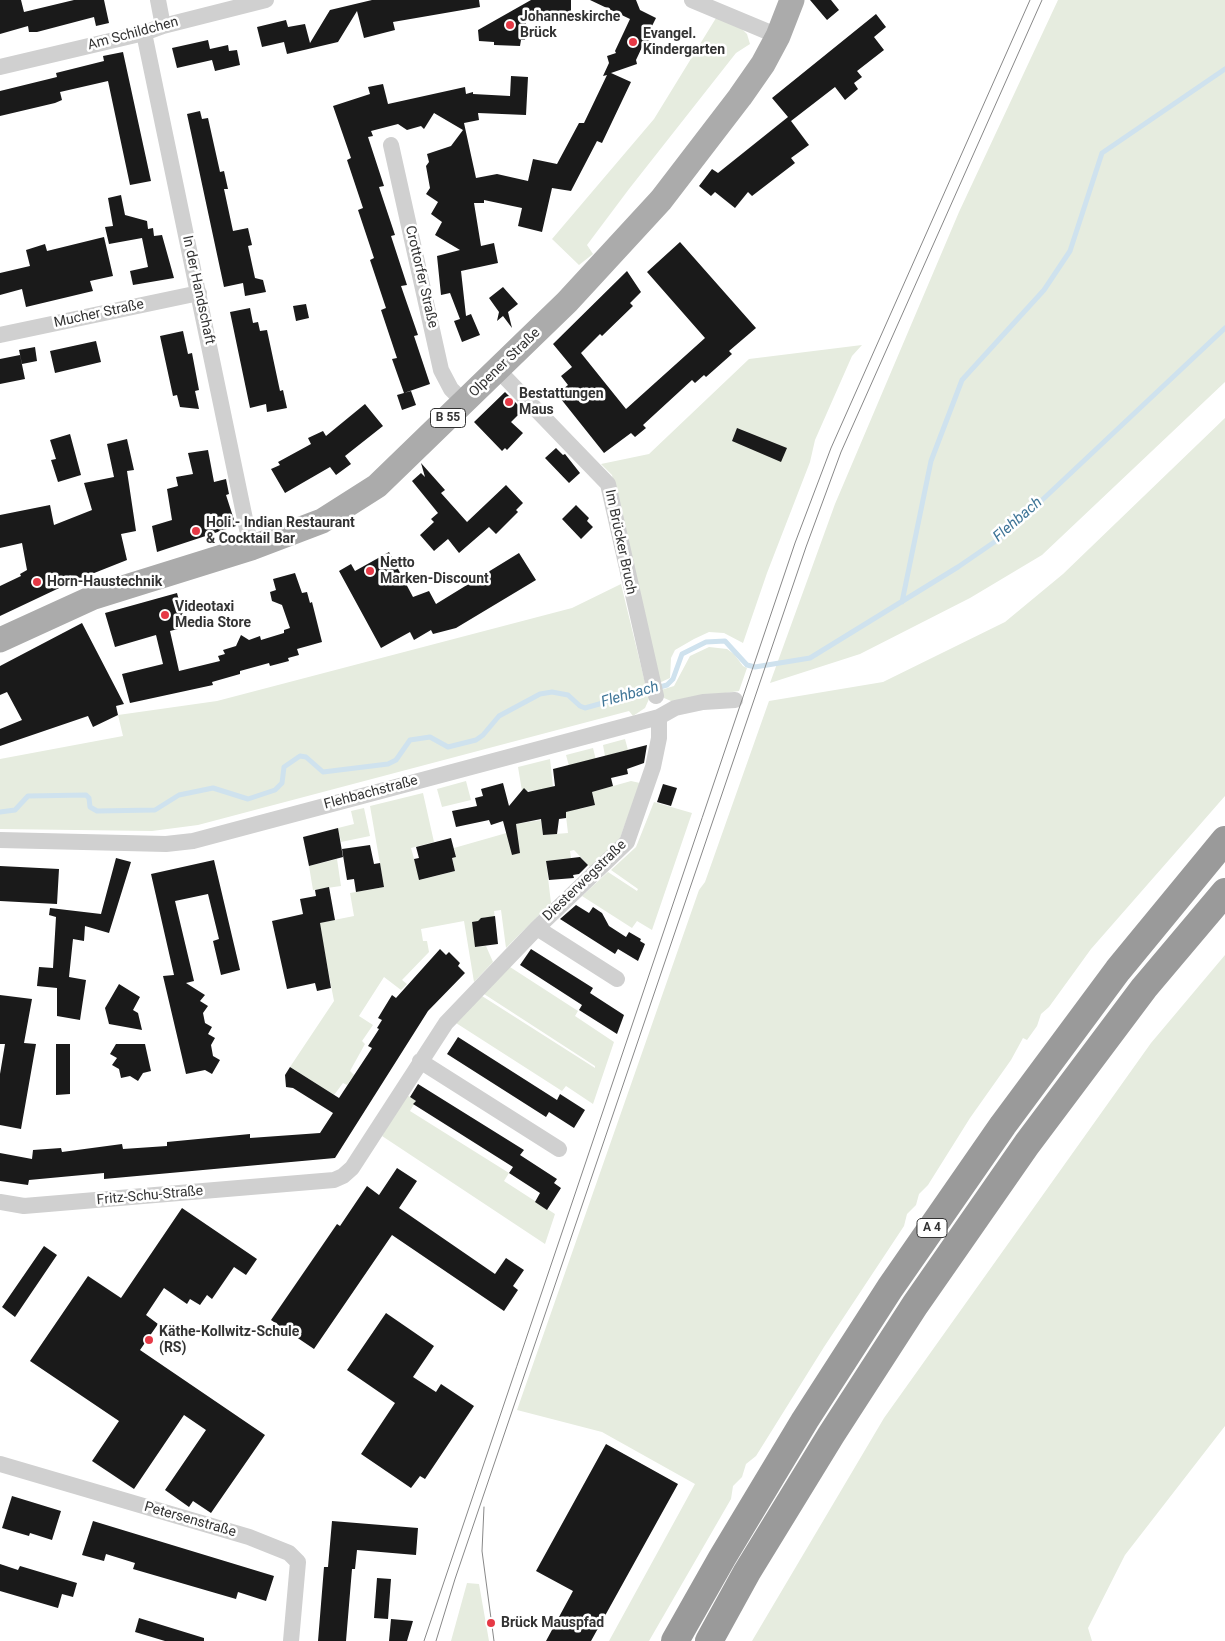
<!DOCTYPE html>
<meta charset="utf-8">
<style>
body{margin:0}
canvas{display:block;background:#fff}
</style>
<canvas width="1225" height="1641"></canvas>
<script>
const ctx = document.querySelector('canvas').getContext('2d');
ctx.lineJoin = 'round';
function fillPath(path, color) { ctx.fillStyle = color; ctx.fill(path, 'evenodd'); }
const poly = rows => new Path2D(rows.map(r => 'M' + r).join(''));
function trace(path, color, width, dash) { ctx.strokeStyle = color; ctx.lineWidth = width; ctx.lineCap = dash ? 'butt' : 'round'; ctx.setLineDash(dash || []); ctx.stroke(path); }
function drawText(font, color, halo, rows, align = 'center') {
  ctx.font = font + ' Roboto,sans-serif'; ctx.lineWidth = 5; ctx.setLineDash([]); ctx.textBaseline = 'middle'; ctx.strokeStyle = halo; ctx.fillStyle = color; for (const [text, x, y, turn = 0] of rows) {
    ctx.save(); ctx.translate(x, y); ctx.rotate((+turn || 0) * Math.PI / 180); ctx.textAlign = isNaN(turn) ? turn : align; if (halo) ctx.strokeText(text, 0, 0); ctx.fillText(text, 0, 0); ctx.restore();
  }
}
const green = poly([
 [1058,0,1225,0,1225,382,1042,555,970,598,860,654,770,683,835,504,959,212],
 [716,18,741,28,747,34,750,44,736,53,629,189,587,245,593,254,579,265,552,239,654,119],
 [862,345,852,356,815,440,810,462,767,573,743,643,724,633,709,632,694,639,675,650,671,658,670,678,659,683,635,587,612,475,601,464,649,454,749,359],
 [1225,418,1225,796,1091,949,1049,1007,1041,1014,1037,1026,1027,1040,1023,1038,1011,1060,970,1118,928,1185,919,1194,916,1205,907,1214,904,1226,824,1347,756,1456,746,1464,742,1477,733,1486,731,1499,649,1641,609,1641,695,1484,602,1432,517,1410,699,890,705,882,769,701,883,682,1005,622,1063,574],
 [621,584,649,699,645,708,633,716,629,711,198,825,152,831,0,829,0,759,123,736,118,715,217,701,572,608],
 [709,647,727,649,734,654,743,666,747,668,739,691,671,701,664,698,661,690,674,686,690,656],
 [625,739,628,750,605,756,603,745],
 [593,748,596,760,569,766,566,755],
 [550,759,553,787,547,790,522,791,518,767],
 [466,781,471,800,442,807,437,789],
 [631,781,640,783,620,838,590,867,574,850,570,851,571,858,546,861,551,903,506,948,501,910,494,911,495,919,485,917,480,920,476,947,486,946,493,962,474,982,464,921,421,929,423,941,427,941,429,952,402,980,407,984,401,990,384,977,359,1016,373,1025,362,1041,365,1044,350,1071,354,1075,347,1085,343,1083,334,1095,290,1067,334,1001,319,923,354,916,350,893,384,887,370,806,423,793,434,842,411,848,420,880,455,871,452,858,456,857,454,848,517,830,516,824,541,820,543,835,568,833,562,783,580,809,595,805,592,792],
 [654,802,692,813,652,930,637,921,632,928,582,896,608,872,637,891,638,889,611,870,636,847],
 [364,808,370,836,341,842,338,828,354,824,351,811],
 [337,859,341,886,313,890,309,866],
 [1225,955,1225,1426,1125,1555,1088,1628,1092,1641,752,1641,884,1418,1151,1043],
 [510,967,578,1011,575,1016,614,1042,593,1104,566,1086,562,1091,456,1023,482,996,595,1068,595,1066,484,994],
 [407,1095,416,1101,410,1111,509,1173,504,1181,555,1214,545,1244,382,1136],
 [467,1583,479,1584,489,1641,451,1641]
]);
const stream = poly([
 [902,602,931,461,962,380,1044,290,1070,251,1102,153,1225,69],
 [0,812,15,810,28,796,86,795,89,798,90,807,97,811,155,810,179,795,213,788,248,799,275,790,282,783,284,767,300,756,306,757,323,772,388,764,396,760,410,740,430,737,448,747,476,740,483,735,499,716,540,694,552,692,568,695,580,706,585,708,667,685,673,679,682,654,706,642,725,641,747,665,755,667,810,658,958,567,1006,534,1225,328]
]);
const building = poly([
 [0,0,21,0,24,12,74,0,104,0,109,23,96,26,94,17,37,32,29,32,28,26,0,34],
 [372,0,479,0,480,7,393,22,395,30,364,38,357,11,338,42,287,54,284,42,262,47,257,27,286,20,288,27,305,24,310,43,330,10],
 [531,0,571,0,571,19,526,19,525,40,521,40,520,46,494,45,494,42,479,41,478,30],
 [590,0,636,0,640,10,656,18,647,36,649,41,644,43,636,60,637,64,611,73,631,82,602,143,597,141,571,191,552,188,542,232,518,226,522,208,484,200,484,203,474,203,481,246,494,243,498,263,461,271,466,316,471,314,480,335,462,342,454,321,460,319,450,293,441,295,437,256,460,250,435,235,442,222,431,214,438,202,426,194,430,188,426,166,429,162,427,154,451,146,463,130,434,113,424,129,421,126,407,130,398,124,371,131,373,136,368,137,384,186,379,187,395,235,391,236,407,285,401,286,418,335,414,336,430,384,404,393,392,359,397,358,381,310,386,308,370,260,374,258,358,210,363,208,347,160,351,158,333,106,370,94,368,87,383,84,388,104,465,87,466,94,473,92,473,94,510,96,511,76,528,77,526,115,478,113,479,120,464,123,476,178,497,174,528,181,533,159,557,164,579,123,584,123,607,75,603,76,609,63,607,56,616,53,615,51,630,19],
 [810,0,831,0,839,10,827,20],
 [876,14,886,27,874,37,884,50,857,71,862,77,854,83,858,89,845,100,835,87,791,121,809,145,791,158,795,163,752,196,748,192,735,208,715,192,711,196,699,186,712,169,718,173,788,117,772,98],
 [208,40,210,49,228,45,229,51,237,50,240,65,215,71,212,60,177,68,172,48],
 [123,52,151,181,130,185,108,81,60,92,62,100,55,103,0,116,0,91,57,77,56,73,104,61,103,56],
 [200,111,202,119,208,118,220,172,224,171,228,189,224,189,233,231,248,228,252,245,248,246,255,278,263,280,266,292,245,296,243,283,224,287,187,114],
 [121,195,125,215,147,221,148,229,153,228,154,236,162,235,174,278,133,285,130,271,148,267,142,238,109,244,105,227,113,226,108,198],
 [104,237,113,276,90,281,93,291,26,307,22,289,0,295,0,273,30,266,26,250,45,244,47,251],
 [680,242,756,328,729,351,732,354,706,377,704,375,695,383,692,380,643,425,646,428,635,437,631,433,604,453,557,394,568,385,561,376,572,367,553,344,627,271,641,292,630,303,633,306,602,336,600,334,581,353,626,409,705,338,647,272],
 [503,287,518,304,508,312,512,328,503,316,497,321,499,312,489,298],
 [306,304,309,318,296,321,293,306],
 [250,308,253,323,258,322,260,331,267,330,280,391,283,390,287,408,267,412,266,404,250,408,230,312],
 [183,331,188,354,192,353,199,390,195,391,199,409,180,407,177,395,173,396,160,336],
 [96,341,101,362,55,373,50,351],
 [35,347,37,361,22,364,19,350],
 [20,355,25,379,0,384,0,359],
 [411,391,416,405,402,410,397,395],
 [505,392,523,410,511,422,523,433,507,450,505,448,502,451,474,422],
 [365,404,383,426,345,456,351,464,336,475,330,467,285,493,271,469,280,465,278,462,311,444,308,438,323,431,326,436],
 [737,428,787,448,781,462,732,441],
 [70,434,81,475,58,482,51,460,56,459,50,440],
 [127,439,134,470,127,471,136,531,121,534,127,560,74,581,0,616,0,586,21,576,20,574,27,570,22,543,0,548,0,515,50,505,54,525,92,510,84,483,114,477,107,444],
 [556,448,563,455,565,454,580,473,569,483,545,458],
 [208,450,214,482,226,479,229,494,226,495,236,526,157,552,152,526,172,520,167,489,178,486,176,477,193,474,188,453],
 [421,463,445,490,441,493,467,522,506,485,523,503,516,510,518,512,496,534,489,527,459,553,448,539,434,551,420,535,434,522,431,519,438,513,412,481,421,473,425,477],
 [576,505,589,518,587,521,593,527,581,539,562,519],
 [389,552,413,597,429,591,436,604,519,553,536,580,456,628,433,634,431,630,414,640,410,632,381,648,339,571,351,564,355,571],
 [295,573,302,593,307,592,310,603,312,602,322,642,297,649,299,655,288,658,289,661,270,666,269,663,240,671,240,674,212,682,213,685,130,703,122,674,163,664,156,635,115,647,105,613,177,593,186,627,170,631,179,671,220,661,218,656,225,654,223,650,236,646,241,635,249,640,260,636,261,640,284,633,284,630,290,628,282,605,272,601,270,592,276,590,273,579],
 [82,623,124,704,116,706,118,715,93,727,88,716,0,746,0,729,22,720,7,692,0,695,0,666],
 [647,745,644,763,627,769,628,774,611,778,613,786,592,792,595,805,566,812,566,818,559,819,557,834,543,835,541,819,516,824,520,853,512,855,503,821,491,825,489,820,456,827,452,811,477,806,475,798,483,796,481,789,503,783,509,806,524,788,528,792,555,786,553,769],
 [663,784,677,788,671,806,657,802],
 [338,828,343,857,309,866,303,837],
 [451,838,456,857,452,858,455,871,419,880,414,859,419,858,416,847],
 [370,845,374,864,380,863,384,887,356,892,354,879,347,880,342,849],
 [580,857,588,865,579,874,573,875,574,878,549,880,546,861],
 [116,858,131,862,109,933,85,926,84,941,73,939,69,977,86,980,80,1020,57,1016,57,988,37,986,39,967,53,968,56,917,49,915,50,908,101,914],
 [214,860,240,970,221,975,213,941,219,939,208,894,175,901,194,981,186,983,205,995,200,1001,208,1006,203,1013,205,1023,212,1027,208,1034,215,1038,211,1045,213,1056,220,1060,212,1074,205,1070,186,1074,163,976,174,975,151,874],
 [0,866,59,869,57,904,0,901],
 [329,887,335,920,320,923,331,988,317,991,315,983,287,989,272,921,303,914,300,899,316,896,315,890],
 [576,905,589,913,593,907,602,913,609,926,626,937,629,932,641,939,640,941,645,944,638,961,618,949,615,954,560,919],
 [495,916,498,944,475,947,472,922,478,921,481,918],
 [440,949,446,955,449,952,460,963,458,966,465,973,428,1011,335,1158,104,1179,104,1173,29,1180,28,1185,0,1181,0,1153,32,1159,33,1150,61,1148,62,1152,122,1144,123,1149,167,1146,167,1142,250,1134,250,1138,320,1133,333,1113,293,1088,286,1087,285,1075,290,1067,339,1098,372,1048,368,1046,379,1029,377,1028,382,1020,378,1018,392,995,396,998],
 [531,949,593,988,590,993,624,1015,617,1034,579,1010,582,1005,520,965],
 [119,984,140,997,133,1010,138,1013,142,1030,109,1024,105,1008],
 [0,995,32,999,24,1043,36,1044,21,1129,0,1125,0,1074,5,1044,0,1044],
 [458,1037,557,1100,560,1094,585,1110,574,1128,549,1112,546,1117,447,1054],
 [56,1044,70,1044,70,1094,56,1095],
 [116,1044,145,1044,151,1071,143,1073,138,1081,130,1076,121,1078,119,1069,112,1065,117,1058,110,1054],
 [418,1084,524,1150,520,1155,557,1179,554,1183,561,1188,547,1210,535,1202,540,1193,509,1173,513,1167,413,1104,416,1101,410,1097],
 [397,1168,417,1181,399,1208,495,1274,506,1258,524,1270,513,1286,518,1290,504,1311,392,1235,314,1349,271,1320,337,1224,340,1226,367,1186,379,1195],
 [182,1208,257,1259,246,1275,234,1267,212,1299,207,1295,200,1305,190,1299,187,1304,164,1288,146,1315,158,1324,140,1350,265,1435,211,1513,193,1501,189,1507,165,1490,206,1430,184,1415,134,1489,92,1461,119,1421,30,1361,88,1276,121,1298],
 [44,1246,57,1255,15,1317,2,1307],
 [386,1313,434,1346,413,1377,436,1392,441,1384,474,1406,425,1479,420,1476,411,1488,361,1454,395,1403,347,1370],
 [606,1444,678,1484,591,1641,546,1641,573,1591,536,1571],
 [12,1496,61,1511,52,1540,30,1533,29,1536,2,1528],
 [93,1521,274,1576,266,1601,238,1592,236,1599,133,1569,135,1563,106,1554,104,1561,82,1555],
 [332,1521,418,1528,416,1555,357,1550,355,1569,352,1569,346,1641,318,1641,324,1567,328,1567],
 [0,1564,18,1570,20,1566,77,1583,73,1597,62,1594,58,1608,0,1591],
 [377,1578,391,1579,388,1619,374,1618],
 [139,1618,204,1638,204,1641,165,1641,135,1632],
 [391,1619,413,1621,407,1641,389,1641]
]);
const minor = poly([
 [158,0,163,26],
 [692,0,778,36],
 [144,33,251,548],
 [0,67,144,33,163,26,266,0],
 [391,145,441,370,451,389,464,402],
 [0,335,199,293],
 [498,370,608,484,656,696],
 [0,840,166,844,193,841,659,717,675,708,703,702,735,700],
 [537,928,617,979],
 [420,1061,559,1149],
 [0,1202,24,1206,334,1180,343,1176,352,1168,446,1023,537,928,627,842,653,767,659,738,659,717],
 [0,1464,249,1537,289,1553,298,1562,291,1641]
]);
const primary = poly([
 [0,640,94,597,251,548,322,521,377,486,567,302,661,200,740,97,763,64,778,36,792,0]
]);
const motorway = poly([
 [675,1641,722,1558,805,1420,890,1288,1003,1125,1118,970,1225,840],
 [709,1641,747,1572,831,1435,915,1305,1027,1144,1144,988,1225,892]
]);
const tram = poly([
 [484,1507,482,1551,494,1641],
 [424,1641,795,543,831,448,1030,0],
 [436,1641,455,1579,806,547,841,452,1042,0]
]);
const markers = [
 [510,25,5,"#e63946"],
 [633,42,5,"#e63946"],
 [509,402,5,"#e63946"],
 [196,531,5,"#e63946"],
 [370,571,5,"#e63946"],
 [37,582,5,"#e63946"],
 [165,615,5,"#e63946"],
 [149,1340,5,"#e63946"],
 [491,1623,5,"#e63946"]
];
const shields = [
 [448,418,35],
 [932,1228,30]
];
const shieldNames = [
 ["B 55",448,418],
 ["A 4",932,1228]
];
const poiNames = [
 ["Johanneskirche",520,17],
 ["Brück",520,33],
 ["Evangel.",643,34],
 ["Kindergarten",643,50],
 ["Bestattungen",519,394],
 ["Maus",519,410],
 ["Holi - Indian Restaurant",206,523],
 ["& Cocktail Bar",206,539],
 ["Netto",380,563],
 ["Marken-Discount",380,579],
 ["Horn-Haustechnik",47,582],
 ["Videotaxi",175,607],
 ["Media Store",175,623],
 ["Käthe-Kollwitz-Schule",159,1332],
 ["(RS)",159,1348],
 ["Brück Mauspfad",501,1623]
];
const streetNames = [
 ["Am Schildchen",133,34,-15],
 ["Crottorfer Straße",421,277,77],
 ["In der Handschaft",198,290,78],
 ["Mucher Straße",99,314,-12],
 ["Olpener Straße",505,363,-44],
 ["Im Brücker Bruch",620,542,78],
 ["Flehbachstraße",371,793,-15],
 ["Diesterwegstraße",585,881,-44],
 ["Fritz-Schu-Straße",150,1196,-5],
 ["Petersenstraße",190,1520,16]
];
const waterNames = [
 ["Flehbach",1018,520,-41],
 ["Flehbach",630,695,-16]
];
fillPath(green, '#e6ecdf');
trace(stream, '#cfe2ee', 5);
fillPath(building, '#1a1a1a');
trace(minor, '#d0d0d0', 16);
trace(primary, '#ababab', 25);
trace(motorway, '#9a9a9a', 28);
trace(tram, '#888', 1);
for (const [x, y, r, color] of markers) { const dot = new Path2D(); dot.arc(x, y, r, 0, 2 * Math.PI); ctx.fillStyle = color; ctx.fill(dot); trace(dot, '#fff', 2); }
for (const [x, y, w] of shields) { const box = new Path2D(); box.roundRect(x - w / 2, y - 9.5, w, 19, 4); ctx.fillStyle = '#fff'; ctx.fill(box); trace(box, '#333', 1); }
drawText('bold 12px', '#333', null, shieldNames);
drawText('bold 14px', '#333', '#fff', poiNames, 'left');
drawText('14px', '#333', '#fff', streetNames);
drawText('italic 15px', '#3f7597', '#fff', waterNames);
</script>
